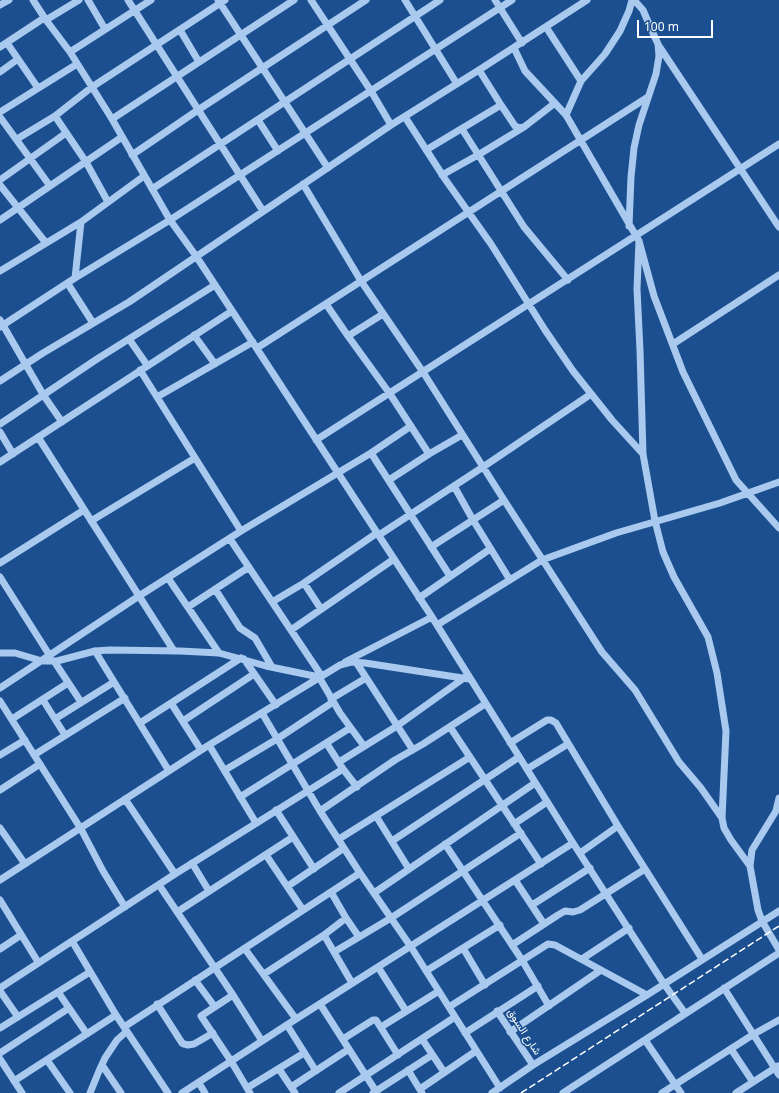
<!DOCTYPE html>
<meta charset="utf-8">
<style>
body{margin:0}
#map{position:relative;width:779px;height:1093px;overflow:hidden;background:#1b4f8f;font-family:"Noto Sans",sans-serif}
canvas{display:block}
.scale{position:absolute;left:637px;top:20px;width:76px;height:18px;box-sizing:border-box;border:2px solid #fff;border-top:0;padding-left:5px;font-size:12px;line-height:14px;white-space:nowrap;color:#fff;-webkit-text-stroke:3px #1b4f8f;paint-order:stroke}
</style>
<div id="map">
<canvas width="779" height="1093"></canvas>
<div class="scale">100 m</div>
</div>
<script>
const ctx = document.querySelector('canvas').getContext('2d');
ctx.lineJoin = 'round';
const poly = rows => new Path2D(rows.map(r => 'M' + r).join(''));
function trace(path, color, width, dash) { ctx.strokeStyle = color; ctx.lineWidth = width; ctx.lineCap = dash ? 'butt' : 'round'; ctx.setLineDash(dash || []); ctx.stroke(path); }
function drawText(font, color, halo, rows, align = 'center') {
  ctx.font = font + ' "Noto Sans",Vazirmatn,sans-serif'; ctx.lineWidth = 3; ctx.setLineDash([]); ctx.textBaseline = 'middle'; ctx.strokeStyle = halo; ctx.fillStyle = color; for (const [text, x, y, turn = 0] of rows) {
    ctx.save(); ctx.translate(x, y); ctx.rotate((+turn || 0) * Math.PI / 180); ctx.textAlign = isNaN(turn) ? turn : align; if (halo) ctx.strokeText(text, 0, 0); ctx.fillText(text, 0, 0); ctx.restore();
  }
}
const minor = poly([
 [33,0,46,20,70,52,112,119,170,220,196,256,244,329,432,617,573,843,664,984,685,1013],
 [88,0,105,29],
 [128,0,263,211],
 [218,0,328,168],
 [311,0,371,91,391,125],
 [405,0,457,84],
 [495,0,522,43],
 [0,5,9,0],
 [46,20,79,0],
 [546,27,581,81,605,54,620,31,629,11,632,0],
 [180,30,199,62],
 [7,43,38,88],
 [659,46,779,227],
 [0,47,44,18],
 [514,48,525,71,566,115,639,241,654,296,683,372,736,480,779,528],
 [70,52,151,0],
 [0,72,18,59],
 [501,105,515,126,519,128,524,127,555,103],
 [0,112,77,64],
 [566,115,581,81],
 [55,116,86,162,108,202],
 [0,117,50,186],
 [405,117,445,179,491,244,545,330,573,371,612,420,643,454],
 [112,119,294,0],
 [258,120,278,151],
 [462,129,524,227,568,280],
 [17,139,55,116,92,87,225,0],
 [426,150,501,105,479,70],
 [132,155,198,110,366,0],
 [442,175,478,155,524,127],
 [0,180,66,133],
 [303,184,361,281,423,372,504,500,602,652,635,690,679,762,701,788,722,818],
 [0,185,46,243],
 [152,189,440,0],
 [0,220,122,137],
 [629,226,631,177,634,148,639,125,656,74,659,56,658,44,652,31,643,10,634,0],
 [639,241,637,289,640,350,643,454,655,521,663,552,674,577,708,637,717,673,726,731,722,818,724,828,731,840,750,866,758,910,762,921,779,950],
 [0,271,81,222],
 [75,278,170,220,512,0],
 [68,284,93,323],
 [326,304,348,336,390,394,429,454],
 [0,320,44,396,62,422],
 [0,327,75,278,81,222,144,176],
 [194,335,215,364],
 [348,336,383,314],
 [129,339,147,365],
 [673,344,779,275],
 [257,348,648,97],
 [140,370,241,531],
 [0,381,43,353,129,302,391,125,479,70,587,0],
 [157,397,253,342],
 [0,424,97,359,215,285],
 [0,432,13,454],
 [38,437,174,651],
 [316,440,779,144],
 [371,453,450,576],
 [0,462,232,311],
 [389,480,429,454,462,435],
 [454,486,473,520,510,580],
 [91,521,195,458],
 [379,535,483,467,591,394],
 [230,539,321,675],
 [431,547,504,500],
 [0,563,84,510],
 [0,577,50,656],
 [168,578,219,653],
 [304,583,321,609],
 [215,589,240,628,255,638,272,667],
 [419,598,490,549],
 [272,602,304,583,377,533],
 [188,607,249,567],
 [437,625,542,560,616,533,720,503,779,482],
 [291,630,394,559],
 [95,651,169,771],
 [0,653,15,653,42,661,57,661,95,651,110,650,180,651,219,653,266,666,319,677],
 [244,659,276,705],
 [54,661,81,702],
 [345,662,432,617],
 [356,662,413,750],
 [319,677,340,713,364,746],
 [0,688,139,596,241,531,371,453,411,426],
 [331,699,366,678],
 [43,700,65,735],
 [0,701,81,829,103,871,125,907],
 [171,703,201,750],
 [262,713,320,811,360,873,411,947,500,1088],
 [12,719,68,683],
 [55,719,114,682],
 [183,721,254,674],
 [140,723,241,658],
 [450,727,541,864],
 [510,743,547,720,551,720,556,723,618,826,702,959],
 [327,744,343,769,357,787],
 [209,745,256,823],
 [0,755,25,740],
 [34,755,125,698],
 [339,762,397,726,464,678],
 [527,769,568,744],
 [225,770,277,739,333,702],
 [0,790,40,764],
 [240,797,350,728],
 [125,799,175,874],
 [276,810,314,869],
 [320,811,395,760,423,744,485,704],
 [376,816,409,869],
 [514,824,547,802],
 [0,828,25,864],
 [339,839,470,757],
 [392,841,519,757],
 [445,844,522,960,549,1006],
 [580,853,618,826],
 [266,855,303,910],
 [192,863,209,891],
 [750,866,752,850,776,811,779,798],
 [0,880,209,745,340,665,351,662,365,663,469,679],
 [515,880,544,924],
 [159,885,233,995,262,1041],
 [288,886,344,848],
 [331,892,346,918,359,937],
 [374,893,535,783],
 [0,900,38,962],
 [532,905,590,868],
 [177,912,293,837],
 [324,935,352,983],
 [72,941,116,1015,168,1093],
 [512,945,558,915,565,911,573,912,580,910,645,869],
 [463,948,485,985],
 [0,949,21,935],
 [245,949,296,1019],
 [334,952,391,918,521,833],
 [582,959,629,928],
 [378,967,406,1011],
 [426,971,500,925],
 [264,974,324,935,346,918],
 [195,980,215,1007],
 [0,988,175,874,343,769],
 [724,988,779,1075],
 [0,991,18,1017],
 [58,992,87,1034],
 [233,995,201,1016,231,1061,250,1093],
 [157,1004,182,1043,184,1044,188,1045,194,1044,213,1033],
 [320,1004,377,1093],
 [449,1007,548,944,555,945,647,995],
 [497,1011,533,1065],
 [287,1025,316,1071],
 [124,1027,360,873],
 [381,1027,439,991],
 [0,1028,90,972],
 [510,1032,601,970],
 [465,1033,538,986],
 [343,1039,373,1020,376,1020,398,1055],
 [422,1039,444,1072],
 [645,1040,681,1093],
 [731,1049,753,1082],
 [0,1053,69,1008],
 [0,1059,22,1093],
 [47,1060,70,1093],
 [102,1065,121,1093],
 [279,1069,295,1093],
 [408,1070,422,1093],
 [14,1081,116,1015],
 [199,1083,205,1093],
 [291,1087,349,1049],
 [247,1088,304,1053],
 [420,1089,476,1051],
 [90,1093,99,1071,105,1058,117,1040,127,1031],
 [182,1093,296,1019,573,843],
 [339,1093,455,1017],
 [373,1093,432,1055],
 [492,1093,533,1065,647,995,779,911],
 [563,1093,779,953],
 [662,1093,754,1034,779,1020],
 [736,1093,778,1066]
]);
const rail = poly([
 [521,1093,779,926]
]);
const streetNames = [
 ["شارع السوق",524,1032,57]
];
trace(minor, '#a9c9ee', 7);
trace(rail, '#fff', 1.5, [7, 3]);
drawText('11px', '#fff', '#1b4f8f', streetNames);
</script>
